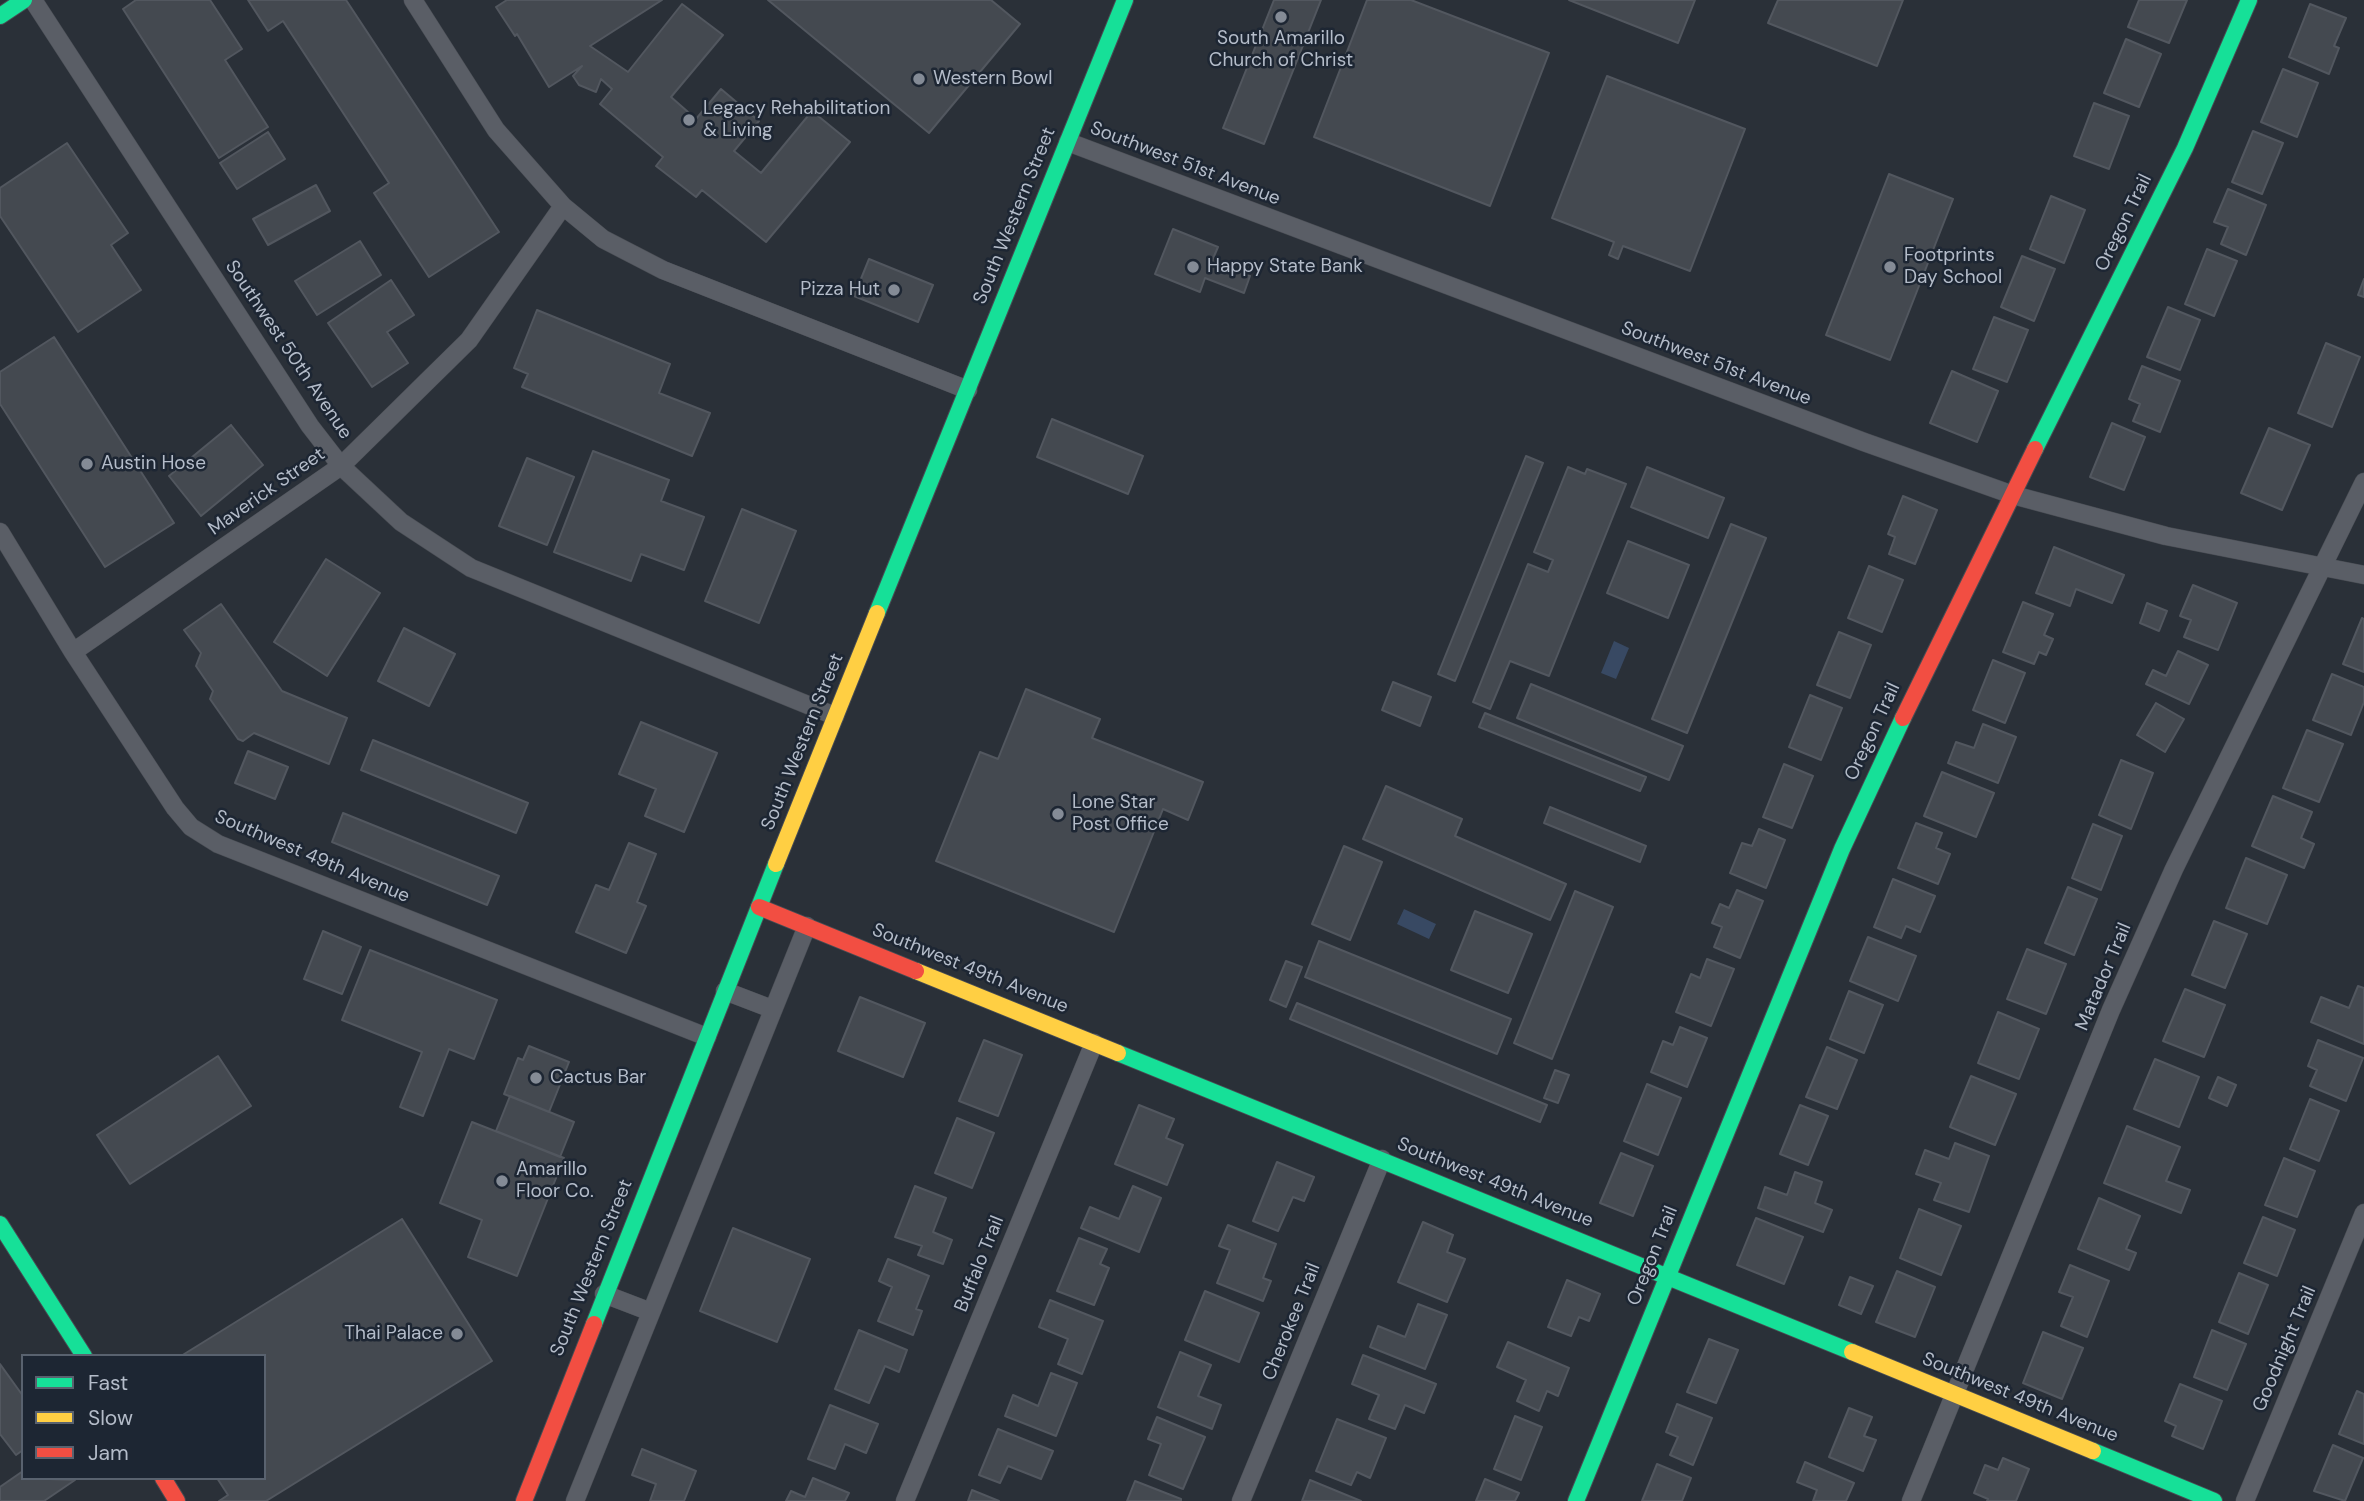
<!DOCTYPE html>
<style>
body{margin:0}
#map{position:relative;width:2364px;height:1501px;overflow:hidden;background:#2a3038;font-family:"DM Sans",sans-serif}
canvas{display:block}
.legend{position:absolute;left:21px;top:1354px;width:245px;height:126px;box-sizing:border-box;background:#1d2633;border:2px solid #59626f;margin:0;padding:9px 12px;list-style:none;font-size:21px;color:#b4bcc9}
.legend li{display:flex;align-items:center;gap:14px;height:35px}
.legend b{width:35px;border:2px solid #59626f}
</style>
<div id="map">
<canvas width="2364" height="1501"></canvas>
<ul class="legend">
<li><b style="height:9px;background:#16e098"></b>Fast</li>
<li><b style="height:9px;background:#ffcf43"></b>Slow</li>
<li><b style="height:9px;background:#f24e42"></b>Jam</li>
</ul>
</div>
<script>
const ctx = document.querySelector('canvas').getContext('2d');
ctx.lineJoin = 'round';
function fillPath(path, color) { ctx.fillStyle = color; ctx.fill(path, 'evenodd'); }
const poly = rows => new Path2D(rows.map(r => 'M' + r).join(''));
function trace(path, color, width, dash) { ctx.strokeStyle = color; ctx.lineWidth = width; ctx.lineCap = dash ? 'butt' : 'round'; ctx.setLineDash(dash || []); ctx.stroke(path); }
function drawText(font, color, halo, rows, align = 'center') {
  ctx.font = font + ' "DM Sans",sans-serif'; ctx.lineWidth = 5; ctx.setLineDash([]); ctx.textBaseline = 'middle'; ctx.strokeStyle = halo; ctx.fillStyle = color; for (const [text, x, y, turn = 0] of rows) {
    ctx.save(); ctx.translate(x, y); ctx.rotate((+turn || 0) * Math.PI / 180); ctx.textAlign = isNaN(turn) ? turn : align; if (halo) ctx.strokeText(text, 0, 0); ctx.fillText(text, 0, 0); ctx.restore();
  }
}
const water = poly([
 [1614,641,1629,648,1616,679,1601,673],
 [1404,909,1436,924,1429,939,1397,924]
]);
const building = poly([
 [136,0,210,0,242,49,225,60,268,127,219,158,123,9,136,0],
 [248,0,346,0,499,232,429,277,374,193,389,183,283,21,268,31,248,0],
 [507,0,662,0,590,46,628,72,682,4,723,35,671,97,696,119,721,89,759,121,734,151,761,173,812,111,850,142,766,242,702,190,696,197,656,166,663,157,600,104,612,89,601,79,596,92,579,85,573,76,582,66,549,87,517,34,515,36,496,7,507,0],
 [768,0,991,0,1020,24,929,133,768,0],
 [1274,0,1321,0,1264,144,1223,128,1274,0],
 [1367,0,1411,0,1549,53,1490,206,1314,137,1367,0],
 [1569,0,1695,0,1678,43,1569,0],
 [1778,0,1903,0,1877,66,1768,23,1778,0],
 [2139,0,2187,0,2169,43,2128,27,2139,0],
 [2310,4,2346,18,2334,46,2339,48,2329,74,2289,57,2310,4],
 [2126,39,2161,54,2139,107,2104,93,2126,39],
 [2283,69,2318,83,2297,137,2261,122,2283,69],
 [1607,76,1745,129,1690,271,1623,246,1618,259,1609,255,1614,242,1552,218,1607,76],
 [2094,103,2129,116,2109,169,2074,156,2094,103],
 [2253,131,2283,143,2262,194,2232,182,2253,131],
 [268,132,285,159,237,189,220,163,268,132],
 [67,143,128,233,111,245,141,290,78,332,0,216,0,188,67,143],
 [1889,174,1953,199,1890,360,1826,335,1889,174],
 [316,185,330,211,268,245,253,219,316,185],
 [2228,189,2266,205,2246,255,2221,244,2228,227,2214,222,2228,189],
 [2051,196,2085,210,2064,263,2030,249,2051,196],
 [1173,229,1218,247,1212,261,1250,276,1244,293,1205,278,1200,292,1155,274,1173,229],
 [360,241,381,275,317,315,295,281,360,241],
 [2207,249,2237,261,2214,316,2185,304,2207,249],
 [2022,256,2055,269,2034,321,2001,307,2022,256],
 [869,259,933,285,918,322,854,296,869,259],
 [2364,279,2364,297,2358,295,2364,279],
 [391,280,414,315,387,332,408,363,372,387,328,323,391,280],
 [2168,307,2200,320,2180,370,2147,357,2168,307],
 [537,310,670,364,659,393,710,413,692,456,522,387,528,374,514,368,537,310],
 [1994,317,2028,330,2007,382,1973,369,1994,317],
 [54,337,174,523,105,567,0,404,0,372,54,337],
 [2326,343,2360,357,2332,427,2298,413,2326,343],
 [2142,366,2180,381,2160,432,2133,421,2140,404,2129,399,2142,366],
 [1952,371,1998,391,1977,442,1930,423,1952,371],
 [1052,419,1143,456,1128,494,1037,457,1052,419],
 [2112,423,2145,437,2124,490,2090,477,2112,423],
 [231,425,263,465,201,516,169,476,231,425],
 [2269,428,2310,445,2282,510,2241,493,2269,428],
 [593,451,669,480,661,501,704,517,684,570,641,554,631,581,554,552,593,451],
 [1526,456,1543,463,1455,681,1438,674,1526,456],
 [527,458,574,477,547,545,499,526,527,458],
 [1568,467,1585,474,1587,469,1626,484,1549,676,1510,661,1490,709,1473,702,1528,564,1548,572,1553,560,1534,552,1568,467],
 [1647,467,1724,498,1708,538,1631,507,1647,467],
 [1903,496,1937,510,1915,564,1889,554,1895,537,1888,534,1903,496],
 [742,509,796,531,759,623,705,601,742,509],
 [1731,524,1766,538,1687,733,1652,719,1731,524],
 [1628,541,1689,565,1668,618,1607,593,1628,541],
 [2054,547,2124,575,2112,603,2076,589,2070,606,2036,593,2054,547],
 [326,559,380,593,327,676,274,642,326,559],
 [1869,566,1903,580,1882,632,1848,618,1869,566],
 [2193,585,2237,603,2218,650,2184,637,2191,620,2180,616,2193,585],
 [2023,602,2053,614,2044,635,2053,639,2046,655,2039,652,2034,664,2003,652,2023,602],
 [2147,603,2167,611,2159,631,2140,623,2147,603],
 [221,604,282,691,347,718,329,764,254,733,243,741,238,739,210,699,213,691,196,666,201,653,184,630,221,604],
 [2362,618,2364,619,2364,672,2343,664,2362,618],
 [404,628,455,654,429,706,378,681,404,628],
 [1839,632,1871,645,1850,698,1817,685,1839,632],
 [2178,651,2208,665,2189,704,2146,684,2153,670,2166,676,2178,651],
 [1993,660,2025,673,2005,723,1973,710,1993,660],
 [2332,674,2364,687,2364,702,2351,735,2313,720,2332,674],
 [1393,682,1431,697,1420,726,1382,710,1393,682],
 [1531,684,1683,746,1669,780,1517,718,1531,684],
 [1026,689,1100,719,1092,738,1203,782,1188,820,1163,809,1114,932,936,861,980,752,998,759,1026,689],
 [1810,695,1842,708,1821,760,1789,747,1810,695],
 [2156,703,2184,719,2165,752,2137,735,2156,703],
 [1485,713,1646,777,1640,791,1479,727,1485,713],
 [641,722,717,753,684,832,645,816,656,789,619,774,641,722],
 [1983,724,2016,737,1998,783,1948,763,1956,742,1974,748,1983,724],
 [2307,730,2343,744,2319,802,2283,788,2307,730],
 [373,740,528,803,516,833,361,770,373,740],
 [248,751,288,767,275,799,235,783,248,751],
 [2121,760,2153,773,2131,829,2099,815,2121,760],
 [1784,764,1813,776,1792,828,1763,817,1784,764],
 [1942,772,1994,793,1976,837,1924,816,1942,772],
 [1386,786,1462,819,1455,836,1566,884,1550,920,1363,839,1386,786],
 [2273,796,2312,812,2301,838,2314,844,2304,868,2252,846,2273,796],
 [1550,807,1646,846,1640,862,1544,823,1550,807],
 [343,813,499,876,487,905,332,842,343,813],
 [1916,823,1942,833,1936,848,1950,854,1938,884,1898,868,1916,823],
 [2093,824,2122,836,2101,890,2072,878,2093,824],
 [1759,829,1785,840,1766,888,1730,873,1742,843,1752,846,1759,829],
 [629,843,656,854,637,902,646,906,626,953,576,932,596,885,609,890,629,843],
 [1344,846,1382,862,1350,940,1312,924,1344,846],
 [2246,858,2287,875,2267,924,2226,908,2246,858],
 [1893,879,1935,896,1920,932,1906,926,1901,938,1874,927,1893,879],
 [2068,887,2097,899,2074,955,2045,943,2068,887],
 [1737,890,1763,901,1740,958,1714,947,1722,927,1712,923,1720,904,1729,908,1737,890],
 [1575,891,1613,907,1552,1059,1514,1043,1575,891],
 [1475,911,1532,934,1508,993,1451,970,1475,911],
 [2214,921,2247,934,2225,988,2192,975,2214,921],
 [323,931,361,947,342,994,304,979,323,931],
 [1868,937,1916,956,1898,1001,1850,981,1868,937],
 [1319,941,1511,1019,1497,1054,1305,977,1319,941],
 [2027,949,2066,964,2046,1014,2007,999,2027,949],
 [370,950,497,1000,474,1059,449,1049,423,1116,400,1107,422,1052,342,1020,370,950],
 [1707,959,1734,969,1711,1026,1676,1012,1691,974,1700,978,1707,959],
 [1286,961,1302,967,1286,1007,1270,1000,1286,961],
 [2358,986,2364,988,2364,1044,2311,1022,2321,997,2349,1008,2358,986],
 [2185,989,2225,1005,2204,1057,2163,1041,2185,989],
 [1849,991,1883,1005,1864,1053,1830,1039,1849,991],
 [860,997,925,1023,903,1077,838,1051,860,997],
 [1297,1003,1547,1105,1540,1122,1290,1019,1297,1003],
 [1998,1012,2039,1029,2019,1079,1978,1063,1998,1012],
 [1680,1027,1707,1038,1687,1087,1651,1072,1663,1041,1673,1045,1680,1027],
 [984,1040,1022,1055,998,1116,959,1101,984,1040],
 [2318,1040,2363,1058,2346,1101,2310,1086,2317,1070,2308,1066,2318,1040],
 [529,1046,569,1062,549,1112,504,1094,518,1058,523,1060,529,1046],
 [1827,1047,1857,1060,1837,1109,1806,1097,1827,1047],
 [218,1056,251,1106,130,1184,97,1135,218,1056],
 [2155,1059,2199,1077,2179,1127,2134,1109,2155,1059],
 [1555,1070,1569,1075,1558,1103,1544,1098,1555,1070],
 [1971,1076,2016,1094,1995,1145,1950,1127,1971,1076],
 [2218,1077,2236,1085,2227,1106,2209,1098,2218,1077],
 [1647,1084,1681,1098,1658,1155,1624,1141,1647,1084],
 [510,1096,574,1122,560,1157,496,1131,510,1096],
 [2310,1099,2339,1111,2319,1161,2290,1149,2310,1099],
 [1139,1105,1174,1119,1166,1138,1183,1145,1167,1185,1115,1164,1139,1105],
 [1800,1105,1828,1116,1808,1165,1780,1154,1800,1105],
 [957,1118,994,1133,972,1188,935,1173,957,1118],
 [472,1122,564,1158,517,1276,468,1257,482,1220,440,1203,472,1122],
 [2127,1126,2180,1147,2166,1181,2190,1190,2181,1213,2104,1183,2127,1126],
 [1955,1143,1989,1156,1969,1212,1934,1200,1941,1183,1916,1174,1925,1150,1949,1159,1955,1143],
 [1621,1153,1653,1166,1633,1216,1600,1203,1621,1153],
 [2284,1158,2315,1171,2297,1217,2265,1205,2284,1158],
 [1277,1162,1314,1177,1304,1201,1293,1197,1278,1231,1253,1221,1277,1162],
 [1795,1172,1822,1182,1815,1203,1832,1210,1823,1232,1758,1208,1765,1187,1787,1195,1795,1172],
 [915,1186,946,1198,933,1232,952,1240,943,1264,918,1255,922,1246,895,1237,915,1186],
 [1133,1186,1161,1198,1139,1252,1081,1228,1090,1207,1119,1219,1133,1186],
 [2099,1198,2140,1216,2126,1249,2136,1253,2129,1270,2078,1249,2099,1198],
 [1919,1209,1961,1226,1941,1275,1900,1258,1919,1209],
 [2263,1217,2295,1230,2277,1276,2244,1263,2263,1217],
 [1756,1218,1803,1237,1784,1284,1737,1265,1756,1218],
 [402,1219,492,1361,266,1501,219,1501,228,1495,217,1478,264,1478,264,1356,181,1356,402,1219],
 [1423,1222,1453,1235,1447,1252,1465,1259,1447,1302,1398,1282,1423,1222],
 [1228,1225,1276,1244,1263,1278,1271,1281,1263,1301,1217,1283,1230,1250,1219,1246,1228,1225],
 [733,1228,810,1259,777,1342,700,1311,733,1228],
 [1079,1238,1107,1249,1100,1264,1109,1268,1094,1305,1057,1291,1079,1238],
 [888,1259,929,1276,916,1309,922,1311,913,1335,878,1321,892,1287,879,1281,888,1259],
 [2070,1265,2109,1281,2087,1337,2061,1326,2073,1297,2059,1292,2070,1265],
 [1897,1271,1935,1287,1915,1337,1876,1322,1897,1271],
 [2239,1273,2268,1285,2248,1334,2219,1322,2239,1273],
 [1850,1277,1873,1286,1861,1314,1839,1305,1850,1277],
 [1567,1280,1600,1294,1589,1321,1579,1317,1571,1336,1548,1327,1567,1280],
 [1205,1291,1259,1313,1239,1362,1185,1340,1205,1291],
 [1050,1300,1103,1321,1082,1374,1058,1364,1068,1339,1039,1327,1050,1300],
 [1418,1304,1447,1315,1425,1369,1370,1347,1378,1326,1405,1337,1418,1304],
 [859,1330,907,1350,899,1372,885,1366,869,1403,835,1389,859,1330],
 [2212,1330,2246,1344,2227,1390,2194,1377,2212,1330],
 [2043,1332,2083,1348,2062,1399,2023,1383,2043,1332],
 [1709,1339,1738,1350,1716,1403,1687,1392,1709,1339],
 [1508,1342,1569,1368,1558,1396,1547,1391,1539,1411,1517,1401,1526,1380,1497,1367,1508,1342],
 [1180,1352,1211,1365,1198,1396,1221,1405,1212,1429,1158,1407,1180,1352],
 [1363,1355,1436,1384,1424,1413,1405,1405,1395,1429,1369,1419,1379,1395,1352,1384,1363,1355],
 [0,1364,23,1396,23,1450,16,1455,0,1434,0,1364],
 [1051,1373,1077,1383,1056,1436,1005,1416,1013,1395,1038,1406,1051,1373],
 [2180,1384,2222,1401,2203,1449,2172,1436,2176,1426,2165,1421,2180,1384],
 [2357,1391,2364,1394,2364,1444,2339,1434,2357,1391],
 [1677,1404,1712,1418,1693,1465,1670,1455,1678,1437,1666,1432,1677,1404],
 [830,1405,878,1424,866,1453,845,1444,835,1469,808,1459,830,1405],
 [1849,1408,1872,1417,1864,1436,1876,1440,1863,1471,1829,1457,1849,1408],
 [1515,1416,1542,1427,1521,1480,1494,1469,1515,1416],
 [1157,1417,1205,1437,1183,1489,1149,1475,1161,1444,1148,1439,1157,1417],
 [1337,1419,1386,1438,1370,1478,1357,1472,1351,1485,1316,1471,1337,1419],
 [998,1429,1053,1451,1041,1479,1008,1466,1000,1483,979,1475,998,1429],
 [2333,1445,2363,1458,2345,1501,2314,1491,2333,1445],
 [642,1449,696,1471,684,1501,650,1501,656,1484,632,1475,642,1449],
 [2003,1458,2029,1469,2016,1501,1987,1501,1988,1499,1974,1493,1985,1465,1998,1470,2003,1458],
 [1805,1462,1854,1483,1846,1501,1813,1501,1817,1490,1797,1482,1805,1462],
 [1657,1464,1691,1478,1682,1501,1642,1501,1657,1464],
 [23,1471,23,1478,75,1480,44,1501,0,1501,0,1487,23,1471],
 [813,1478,849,1493,845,1501,786,1501,791,1491,805,1497,813,1478],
 [1485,1479,1519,1493,1515,1501,1476,1501,1485,1479],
 [1310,1480,1361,1501,1302,1501,1310,1480],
 [1135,1481,1181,1499,1181,1501,1127,1501,1135,1481],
 [972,1490,999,1501,968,1501,972,1490]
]);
const street = poly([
 [33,0,310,426,341,466,401,522,471,568,835,716],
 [413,0,496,130,563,206,603,239,663,270,968,390],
 [1068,142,1864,442,2013,495,2166,536,2364,575],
 [0,532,73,652,175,808,191,827,218,844,707,1037],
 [73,652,341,466,469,340,563,206],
 [725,991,772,1009],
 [604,1294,651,1312],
 [575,1501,807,926],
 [905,1501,1094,1043],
 [1241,1501,1382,1159],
 [1911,1501,2111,1010,2174,869,2364,482],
 [2245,1501,2364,1213]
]);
const fast = poly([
 [0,16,24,0],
 [2035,449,2185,148,2249,0],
 [877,613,1125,0],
 [1118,1053,1852,1352],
 [0,1224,84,1356],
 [594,1324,776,864],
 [2093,1451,2214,1501],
 [1576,1501,1842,849,1903,718]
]);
const slow = poly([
 [776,864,877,613],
 [916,971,1118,1053],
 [1852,1352,2093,1451]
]);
const jam = poly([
 [1903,718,2035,449],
 [759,907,916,971],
 [163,1478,177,1501],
 [524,1501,594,1324]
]);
const markers = [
 [1281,17,7,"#848b96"],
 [919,79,7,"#848b96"],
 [689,120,7,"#848b96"],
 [1193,267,7,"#848b96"],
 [1890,267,7,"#848b96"],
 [894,290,7,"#848b96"],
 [87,464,7,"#848b96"],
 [1058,814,7,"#848b96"],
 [536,1078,7,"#848b96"],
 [502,1181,7,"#848b96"],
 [457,1334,7,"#848b96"]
];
const poiNames = [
 ["South Amarillo",1281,39,"center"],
 ["Church of Christ",1281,61,"center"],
 ["Western Bowl",933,79],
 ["Legacy Rehabilitation",703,109],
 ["& Living",703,131],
 ["Footprints",1904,256],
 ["Day School",1904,278],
 ["Happy State Bank",1207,267],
 ["Pizza Hut",880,290,"right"],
 ["Austin Hose",101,464],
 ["Lone Star",1072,803],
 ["Post Office",1072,825],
 ["Cactus Bar",550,1078],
 ["Amarillo",516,1170],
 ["Floor Co.",516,1192],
 ["Thai Palace",443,1334,"right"]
];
const streetNames = [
 ["Southwest 51st Avenue",1185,164,21],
 ["South Western Street",1015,216,-68],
 ["Oregon Trail",2124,223,-64],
 ["Southwest 50th Avenue",288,350,56],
 ["Southwest 51st Avenue",1716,364,21],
 ["Maverick Street",267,492,-35],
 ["Oregon Trail",1873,732,-65],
 ["South Western Street",803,742,-68],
 ["Southwest 49th Avenue",312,857,23],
 ["Southwest 49th Avenue",970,969,22],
 ["Matador Trail",2104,977,-67],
 ["Southwest 49th Avenue",1495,1183,22],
 ["Oregon Trail",1653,1256,-68],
 ["Buffalo Trail",980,1264,-68],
 ["South Western Street",592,1268,-68],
 ["Cherokee Trail",1292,1322,-68],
 ["Goodnight Trail",2285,1349,-67],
 ["Southwest 49th Avenue",2020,1398,22]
];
fillPath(water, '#384963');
fillPath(building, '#444950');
trace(building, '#52575f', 2);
trace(street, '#484c53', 19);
trace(fast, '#484c53', 18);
trace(slow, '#484c53', 18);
trace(jam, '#484c53', 18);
trace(street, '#5a5e66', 18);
trace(fast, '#16e098', 16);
trace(slow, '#ffcf43', 16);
trace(jam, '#f24e42', 16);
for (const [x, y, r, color] of markers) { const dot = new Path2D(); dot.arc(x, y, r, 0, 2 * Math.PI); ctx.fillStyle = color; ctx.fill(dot); trace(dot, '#1d2633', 2.5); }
drawText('19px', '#b4bcc9', '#1d2633', poiNames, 'left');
drawText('19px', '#b4bcc9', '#1d2633', streetNames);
</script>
